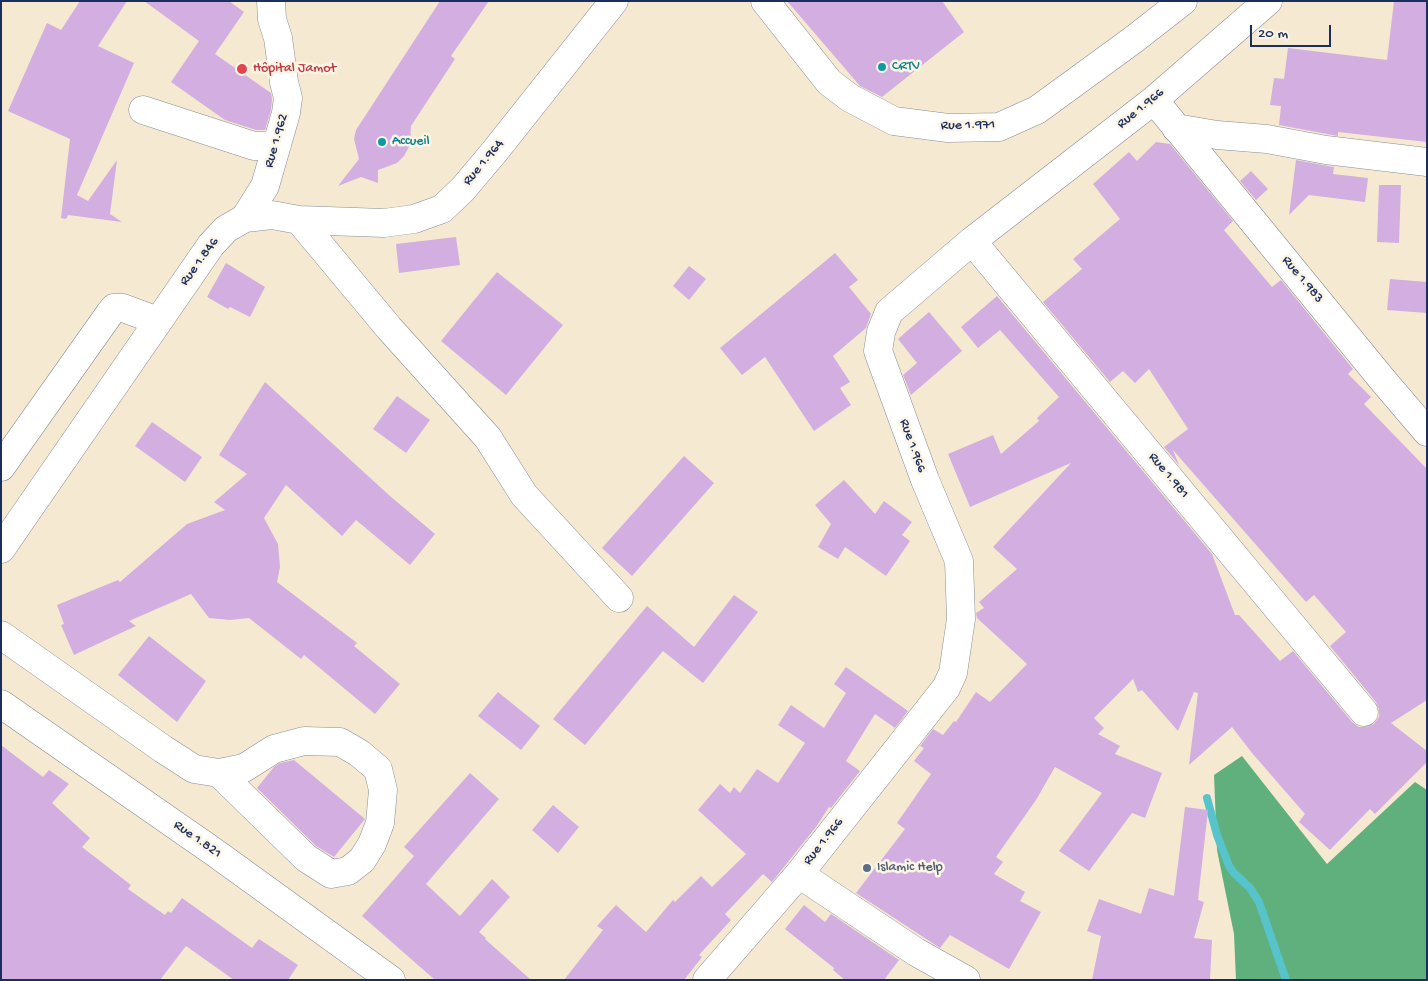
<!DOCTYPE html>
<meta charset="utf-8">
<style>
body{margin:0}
#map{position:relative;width:1428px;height:981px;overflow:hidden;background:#f5ead1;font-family:"Gochi Hand",sans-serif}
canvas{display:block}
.frame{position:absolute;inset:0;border:2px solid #1b2f5e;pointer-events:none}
.scale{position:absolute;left:1250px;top:25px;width:81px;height:22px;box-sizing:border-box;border:2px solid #1b2f5e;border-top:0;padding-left:6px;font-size:15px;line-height:18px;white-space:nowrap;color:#1b2f5e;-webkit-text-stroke:4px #fcf5e5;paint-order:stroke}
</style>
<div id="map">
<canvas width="1428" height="981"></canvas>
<div class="frame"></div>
<div class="scale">20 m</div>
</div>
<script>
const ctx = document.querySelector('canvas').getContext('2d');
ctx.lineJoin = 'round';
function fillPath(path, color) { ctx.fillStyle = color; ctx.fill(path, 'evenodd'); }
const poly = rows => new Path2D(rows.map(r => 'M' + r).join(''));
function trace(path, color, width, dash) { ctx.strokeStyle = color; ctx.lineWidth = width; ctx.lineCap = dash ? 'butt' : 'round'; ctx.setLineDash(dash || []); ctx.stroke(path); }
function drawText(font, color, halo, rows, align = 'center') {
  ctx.font = font + ' "Gochi Hand",sans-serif'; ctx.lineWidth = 5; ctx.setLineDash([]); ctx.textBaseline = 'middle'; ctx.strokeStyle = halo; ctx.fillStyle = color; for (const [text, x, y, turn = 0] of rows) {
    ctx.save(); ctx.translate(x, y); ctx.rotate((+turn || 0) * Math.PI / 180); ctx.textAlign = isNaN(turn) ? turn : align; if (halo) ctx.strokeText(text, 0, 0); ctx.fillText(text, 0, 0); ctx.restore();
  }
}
const forest = poly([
 [1242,756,1327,864,1415,782,1427,790,1427,980,1236,980,1234,934,1217,850,1214,775]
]);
const stream = poly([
 [1207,798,1217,835,1229,866,1234,873,1250,888,1259,902,1286,980]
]);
const building = poly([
 [80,1,127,1,98,46,134,63,77,195,88,201,117,160,110,214,122,222,68,215,66,219,61,218,70,139,8,111,47,23,61,30],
 [144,1,229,1,244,12,215,54,271,93,272,99,271,110,265,130,256,130,225,120,171,82,199,41],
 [440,1,489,1,451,56,455,59,411,126,410,145,404,156,397,163,378,170,378,183,361,177,338,186,359,159,354,139,356,130],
 [787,1,942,1,964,32,882,97,860,86],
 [1394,1,1427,1,1427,142,1338,132,1338,136,1279,125,1281,106,1270,105,1274,78,1284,79,1288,48,1387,60],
 [1156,142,1170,144,1233,221,1224,230,1272,287,1281,280,1353,369,1348,374,1371,397,1364,404,1427,469,1427,700,1391,723,1427,751,1427,762,1375,814,1370,809,1330,850,1299,822,1305,814,1252,753,1232,727,1189,765,1198,693,1194,692,1178,731,1142,690,1138,692,1133,679,1094,718,1104,728,1098,734,1120,746,1115,754,1162,773,1145,818,1132,813,1089,871,1059,851,1102,793,1055,767,1036,800,996,857,1003,862,994,874,1025,892,1020,901,1041,912,1009,969,950,935,940,948,856,893,905,829,897,823,931,774,914,761,924,748,920,746,933,729,943,735,954,721,956,722,976,692,990,702,1027,664,977,618,976,613,984,608,979,602,1017,569,993,547,1071,463,970,507,948,454,993,435,1001,454,1039,421,1037,418,1059,397,1000,330,978,348,961,327,997,296,1212,554,1235,615,1239,615,1280,661,1293,651,1352,722,1359,727,1367,727,1374,724,1379,717,1379,709,1376,702,1330,646,1346,632,1314,595,1306,602,1173,450,1179,465,1164,447,1188,429,1149,369,1135,383,1123,371,1110,382,1043,302,1082,269,1073,259,1120,219,1093,184,1129,152,1137,161],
 [1296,160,1334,167,1333,174,1368,178,1365,202,1309,195,1289,215],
 [1251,171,1268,189,1256,200,1240,181],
 [1379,185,1401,185,1399,243,1377,242],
 [456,237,460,265,399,273,396,244],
 [835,253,858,280,849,287,871,314,866,328,833,356,850,382,840,388,851,405,814,431,765,357,742,375,720,348],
 [226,263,265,287,250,317,230,307,228,309,207,297],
 [689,266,706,279,689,300,673,286],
 [497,272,563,325,506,395,441,341],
 [1390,279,1427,282,1427,313,1387,310],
 [929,312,962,351,911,395,903,375,917,363,898,339],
 [265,382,390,496,435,534,410,565,356,520,342,536,286,485,264,518,278,544,280,567,277,582,357,643,354,646,400,684,375,714,304,655,301,659,249,618,230,620,209,618,191,594,129,621,136,626,74,655,61,625,64,624,57,605,118,580,120,582,187,524,225,510,214,502,247,474,219,455],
 [397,396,430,420,406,453,373,429],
 [152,422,202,457,185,482,135,446],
 [684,456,714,483,632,576,602,548],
 [844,480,875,514,884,501,912,522,902,535,910,541,886,576,845,547,838,559,818,547,831,524,815,505],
 [734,595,758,612,703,683,663,651,585,745,553,719,647,606,694,647],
 [149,636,206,681,177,722,118,675],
 [846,667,908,711,895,728,875,714,846,761,860,771,831,808,829,807,816,827,772,882,763,874,725,914,731,920,699,955,702,957,684,980,564,980,603,930,597,926,616,905,646,932,673,900,675,902,701,876,712,887,746,854,698,810,720,784,730,793,734,787,740,793,757,769,778,783,805,743,778,725,791,705,824,728,846,693,834,684],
 [498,692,540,726,521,750,478,716],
 [1,745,43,777,49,770,69,784,52,803,90,838,82,847,131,885,128,889,165,915,168,911,171,913,182,898,252,948,259,939,298,965,288,980,234,980,186,946,160,980,1,980],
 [294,760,365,819,334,857,316,846,257,788,274,767,280,763],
 [470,773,499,799,426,884,460,916,492,879,510,897,479,932,486,938,485,939,531,980,435,980,362,916,414,856,404,847],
 [553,805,579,827,558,853,532,830],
 [1185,807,1208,810,1198,900,1204,902,1194,938,1212,940,1210,980,1092,980,1101,936,1087,931,1099,899,1141,914,1149,888,1174,896],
 [804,905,825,922,831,914,899,960,884,980,845,980,833,970,834,968,785,929]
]);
const minor = poly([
 [765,1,829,82,850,98,894,121,948,128,999,127,1037,110,1133,40,1183,1],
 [1154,100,1381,378,1427,432],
 [143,110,254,146,277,145],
 [1176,128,1217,135,1267,139,1326,150,1427,162],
 [245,218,265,186,286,113,288,98,284,82,278,38,272,19,271,1],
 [299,220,384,223,414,219,442,209,463,189,495,151,614,1],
 [972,241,1364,712],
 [1,467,110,313,114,308,123,308,158,321],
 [1,549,211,245,226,229,245,218,272,215,299,220,389,328,488,438,524,495,619,598],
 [1,635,163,749,194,769,219,773,244,768,274,749,304,741,340,742,359,753,378,769,383,790,380,823,372,844,362,860,348,871,331,874,306,858,219,773],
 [1,704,214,852,391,980],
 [799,874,916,952,966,980],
 [707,980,799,874,946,688,953,673,961,619,959,561,925,480,878,351,881,332,889,312,972,241,1154,100,1268,1]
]);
const markers = [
 [882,67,5,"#0f9aa8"],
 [242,69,6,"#e0444e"],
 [382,142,5,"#0f9aa8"],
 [867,868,5,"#5c6f8a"]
];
const cultureNames = [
 ["CRTV",892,67],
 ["Accueil",392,142]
];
const healthNames = [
 ["Hôpital Jamot",253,69]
];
const streetNames = [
 ["Rue 1.966",1141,109,-39],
 ["Rue 1.971",968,126,-1],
 ["Rue 1.962",277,141,-74],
 ["Rue 1.964",484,163,-50],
 ["Rue 1.846",200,262,-54],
 ["Rue 1.983",1302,280,50],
 ["Rue 1.966",912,446,70],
 ["Rue 1.981",1168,476,50],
 ["Rue 1.821",197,840,35],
 ["Rue 1.966",824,842,-52]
];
const serviceNames = [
 ["Islamic Help",877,868]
];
fillPath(forest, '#5fb07d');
trace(stream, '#56c4ca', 8);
fillPath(building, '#d2afe0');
trace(minor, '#888c98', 29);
trace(minor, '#fff', 28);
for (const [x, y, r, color] of markers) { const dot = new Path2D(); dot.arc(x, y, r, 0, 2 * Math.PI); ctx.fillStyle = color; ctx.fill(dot); trace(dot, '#fcf5e5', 2); }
drawText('14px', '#0d838f', '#fcf5e5', cultureNames, 'left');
drawText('14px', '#be3a42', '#fcf5e5', healthNames, 'left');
drawText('14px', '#1b2f5e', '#fcf5e5', streetNames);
drawText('14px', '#4e5e75', '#fcf5e5', serviceNames, 'left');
</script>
